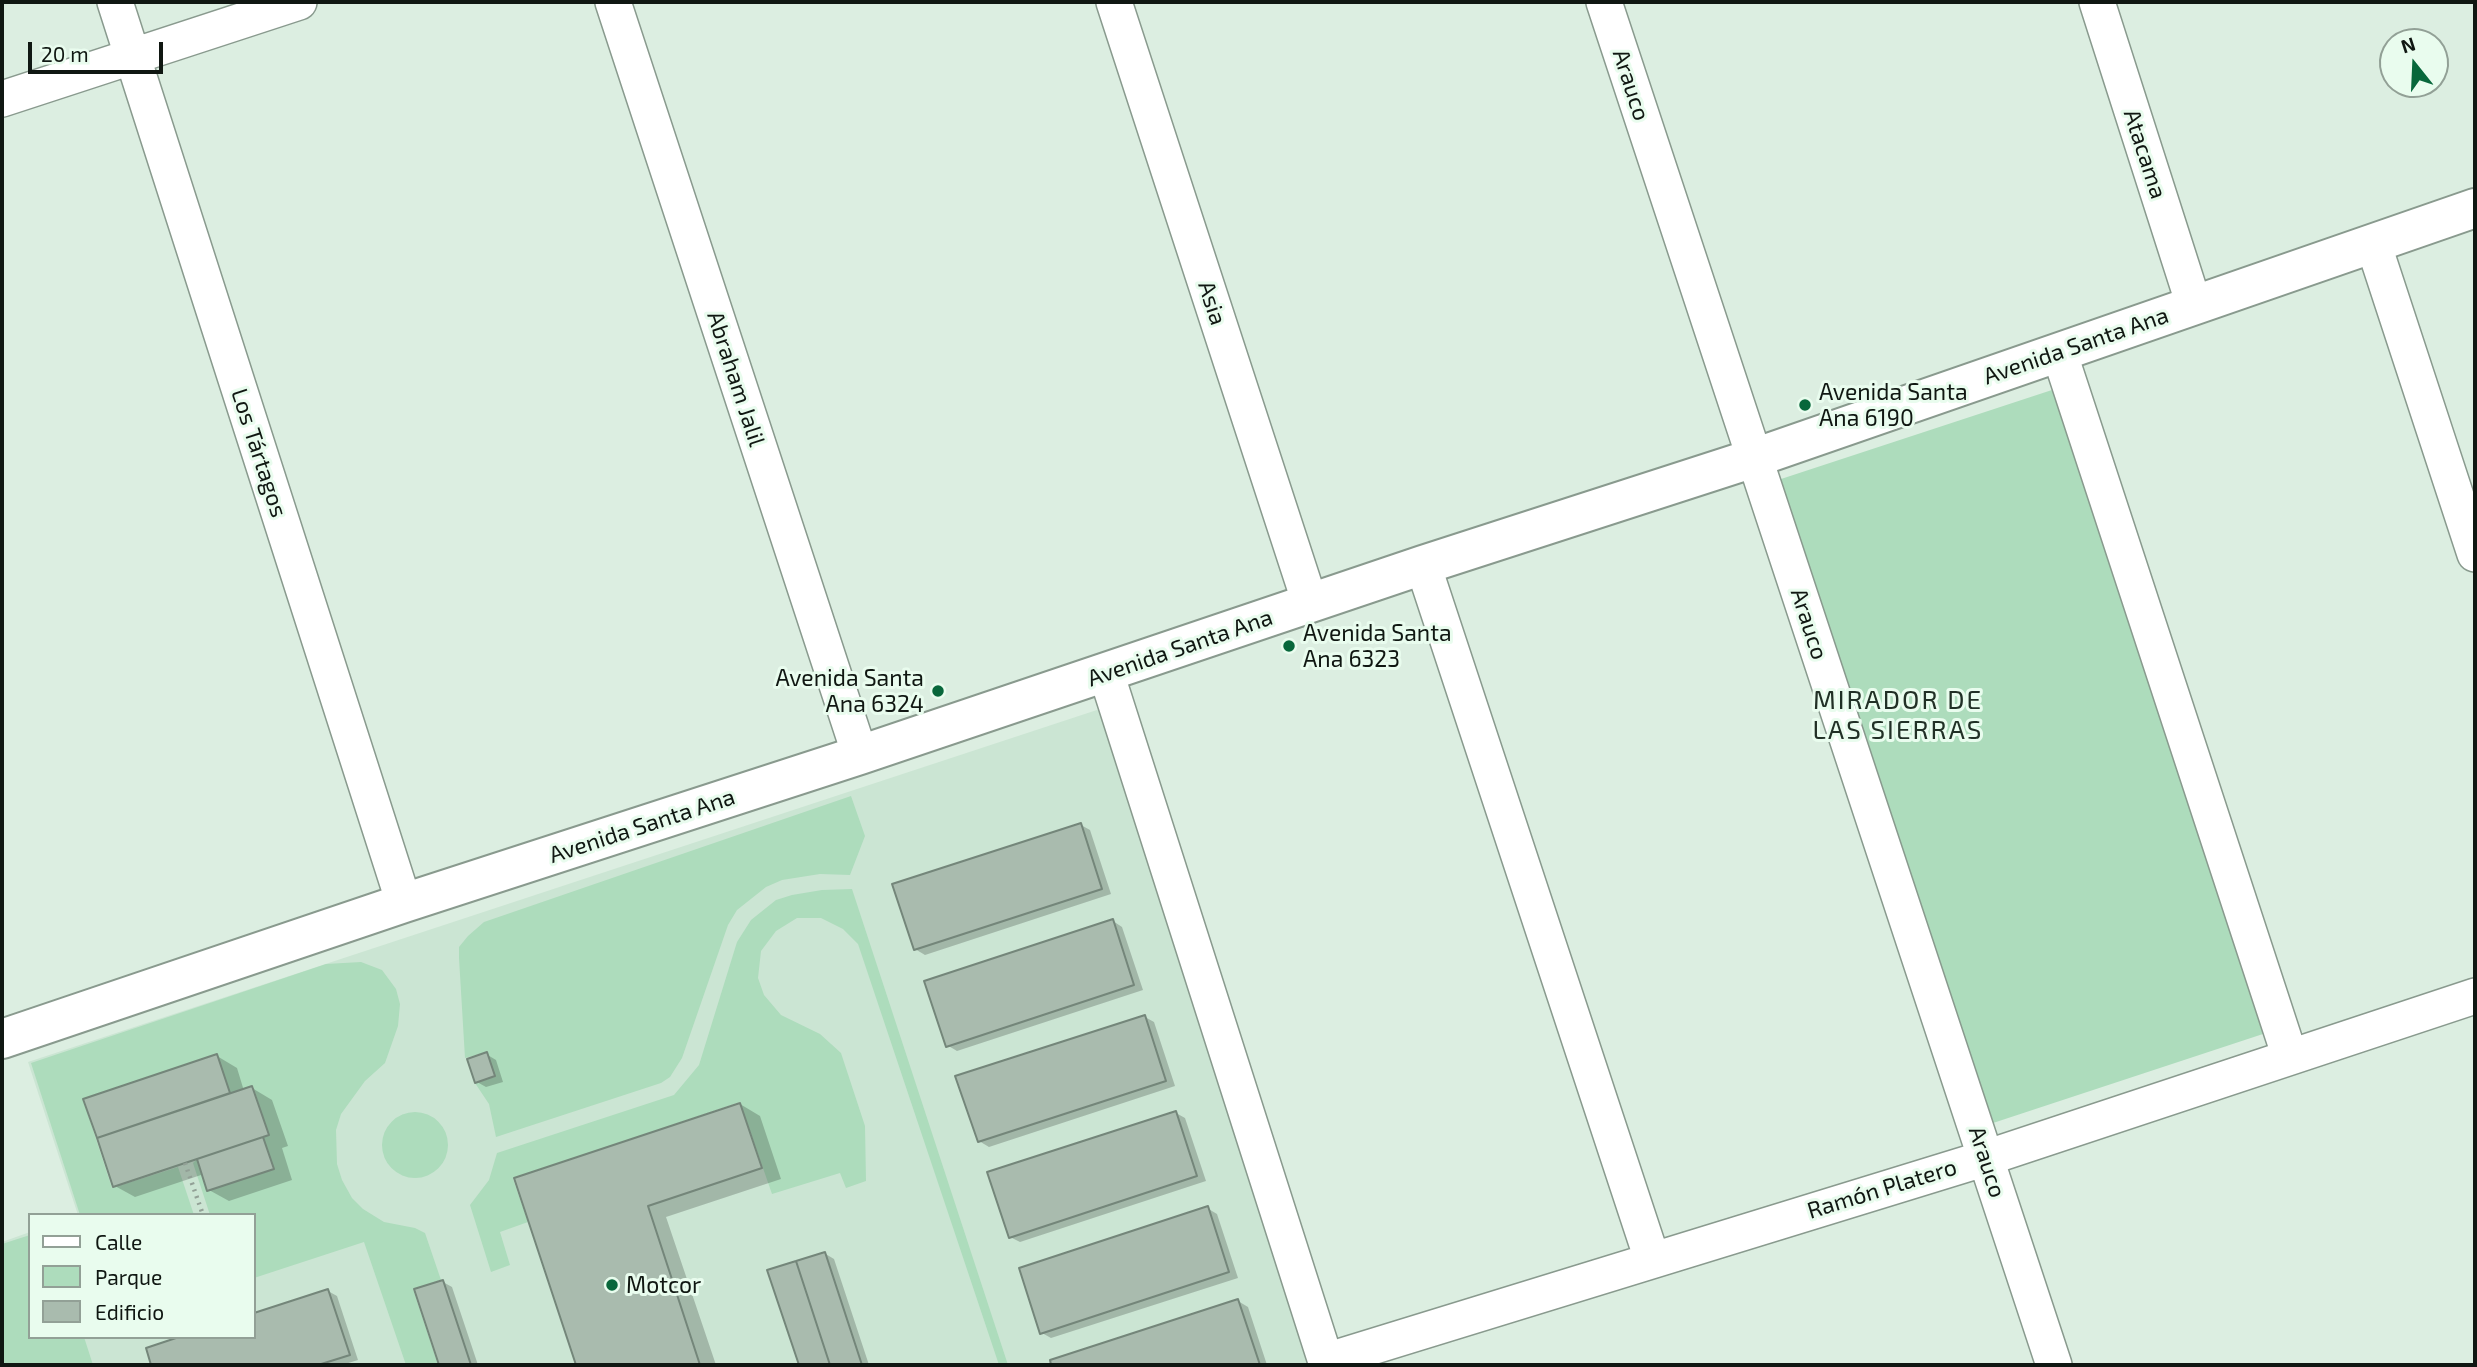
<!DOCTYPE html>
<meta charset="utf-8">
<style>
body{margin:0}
#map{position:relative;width:2477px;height:1367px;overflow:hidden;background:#dceee1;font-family:"Exo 2",sans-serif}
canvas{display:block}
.frame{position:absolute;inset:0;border:4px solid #101712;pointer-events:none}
.legend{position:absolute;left:28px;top:1213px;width:228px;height:126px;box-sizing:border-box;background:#e9fcee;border:2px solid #92a096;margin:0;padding:9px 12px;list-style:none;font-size:21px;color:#101712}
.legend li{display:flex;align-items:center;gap:14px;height:35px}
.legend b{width:35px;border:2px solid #92a096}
.north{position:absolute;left:2379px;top:28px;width:70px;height:70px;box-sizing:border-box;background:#e9fcee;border:2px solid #92a096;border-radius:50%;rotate:342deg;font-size:19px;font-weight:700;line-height:28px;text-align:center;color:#101712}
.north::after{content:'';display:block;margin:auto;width:24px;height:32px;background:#08673b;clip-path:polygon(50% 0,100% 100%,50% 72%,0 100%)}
.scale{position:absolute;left:28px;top:42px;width:135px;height:32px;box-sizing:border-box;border:4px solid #101712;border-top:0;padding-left:9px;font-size:21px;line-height:24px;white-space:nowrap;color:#101712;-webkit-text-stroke:5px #e9fcee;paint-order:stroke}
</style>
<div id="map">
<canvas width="2477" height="1367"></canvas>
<div class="frame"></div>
<ul class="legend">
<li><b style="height:9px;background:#fff"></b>Calle</li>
<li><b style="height:19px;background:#addcbc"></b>Parque</li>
<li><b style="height:19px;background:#a9bbae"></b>Edificio</li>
</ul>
<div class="north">N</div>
<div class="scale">20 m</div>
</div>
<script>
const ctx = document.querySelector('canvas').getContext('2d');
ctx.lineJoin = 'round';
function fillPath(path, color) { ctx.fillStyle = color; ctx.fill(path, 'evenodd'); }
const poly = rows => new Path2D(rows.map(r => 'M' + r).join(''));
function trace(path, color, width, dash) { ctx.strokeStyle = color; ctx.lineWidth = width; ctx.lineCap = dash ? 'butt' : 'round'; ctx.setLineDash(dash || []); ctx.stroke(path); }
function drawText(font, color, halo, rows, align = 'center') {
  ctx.font = font + ' "Exo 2",sans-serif'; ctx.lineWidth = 6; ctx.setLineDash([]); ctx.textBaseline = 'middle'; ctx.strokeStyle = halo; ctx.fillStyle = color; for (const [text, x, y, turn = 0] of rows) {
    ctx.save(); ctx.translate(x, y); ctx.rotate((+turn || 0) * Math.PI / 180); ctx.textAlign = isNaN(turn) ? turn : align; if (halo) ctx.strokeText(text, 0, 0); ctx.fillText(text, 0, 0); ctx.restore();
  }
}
const built = poly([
 [1103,708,1320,1365,2,1365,2,1242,30,1232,30,1337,254,1337,254,1215,78,1215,28,1062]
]);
const green = poly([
 [2055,389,2266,1033,1990,1124,1778,480],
 [851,796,865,836,850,875,820,874,782,880,766,887,737,910,728,925,682,1058,670,1077,661,1083,496,1137,489,1104,475,1083,495,1077,487,1052,465,1058,459,958,459,947,468,936,484,922],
 [852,889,1008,1365,999,1365,858,944,843,929,821,918,797,918,776,931,761,951,758,978,764,995,781,1015,820,1034,841,1053,865,1126,866,1181,846,1188,840,1173,772,1194,740,1102,513,1179,528,1222,500,1232,510,1265,491,1272,470,1205,489,1180,497,1153,674,1095,699,1065,737,942,751,920,776,900,792,895,822,890],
 [361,962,382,970,396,989,400,1004,398,1026,385,1063,365,1081,341,1114,336,1130,337,1164,342,1180,352,1198,363,1209,384,1222,415,1228,425,1233,441,1280,413,1289,438,1365,406,1365,364,1242,254,1278,254,1215,210,1215,193,1163,197,1159,208,1191,274,1169,263,1137,269,1135,253,1086,230,1093,217,1055,83,1099,112,1188,178,1167,194,1215,80,1215,31,1063,326,964],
 '382 1145a33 33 0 1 1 66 0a33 33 0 1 1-66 0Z',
 [30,1235,30,1337,84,1337,93,1365,2,1365,2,1244]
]);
const shadow = poly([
 [1081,825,1090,830,1111,894,925,955,915,949],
 [1113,921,1122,927,1143,990,957,1051,947,1045],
 [1145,1017,1154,1022,1175,1086,989,1147,979,1141],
 [486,1054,496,1060,503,1082,486,1087,477,1082],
 [217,1056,237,1068,244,1091,252,1088,272,1100,288,1146,282,1148,292,1180,229,1201,209,1190,204,1174,135,1197,115,1186,86,1100],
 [740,1104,760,1116,781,1179,666,1217,716,1365,578,1365,516,1179],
 [1176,1113,1185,1118,1206,1181,1020,1242,1010,1237],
 [1207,1208,1217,1214,1238,1278,1051,1338,1042,1333],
 [824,1253,834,1259,869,1365,801,1365,770,1271],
 [443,1282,452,1287,478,1365,440,1365,416,1291],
 [328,1291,337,1296,358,1360,342,1365,153,1365,148,1349,254,1337,254,1315],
 [1238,1301,1248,1307,1267,1365,1053,1365,1052,1362]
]);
const building = poly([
 [1081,823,1102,889,914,950,892,884,1081,823],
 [1113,919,1134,985,946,1047,924,981,1113,919],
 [1145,1015,1166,1081,978,1142,955,1076,1145,1015],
 [487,1052,495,1076,475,1083,467,1059,487,1052],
 [217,1054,230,1093,97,1138,83,1099,217,1054],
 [252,1086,269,1135,113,1187,97,1138,252,1086],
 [740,1103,762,1168,648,1206,700,1365,576,1365,514,1178,740,1103],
 [1176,1111,1197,1176,1009,1238,987,1172,1176,1111],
 [263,1137,274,1169,207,1191,197,1159,263,1137],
 [1208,1206,1229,1272,1040,1334,1019,1268,1208,1206],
 [825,1252,862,1365,830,1365,796,1261,825,1252],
 [796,1261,830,1365,799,1365,767,1270,796,1261],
 [443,1280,471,1365,439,1365,414,1289,443,1280],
 [328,1289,350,1355,318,1365,151,1365,146,1348,179,1337,254,1337,254,1313,328,1289],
 [1238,1299,1260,1365,1051,1365,1050,1360,1238,1299]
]);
const path = poly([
 [185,1163,203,1215]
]);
const street = poly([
 [115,2,404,903],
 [613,2,860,755],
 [1114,2,1310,603],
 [1604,2,2054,1365],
 [2097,2,2194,305],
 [2,99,299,2],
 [2373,243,2475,554],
 [2059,352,2290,1057],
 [1423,565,1652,1259],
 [1106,673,1327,1365],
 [1326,1361,1986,1158,2475,996]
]);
const primary = poly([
 [2,1039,404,903,860,755,1423,565,1754,458,2475,208]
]);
const markers = [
 [1805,405,7,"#08673b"],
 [1289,646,7,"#08673b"],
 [938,691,7,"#08673b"],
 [612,1285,7,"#08673b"]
];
const streetNames = [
 ["Arauco",1631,85,72],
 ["Atacama",2145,154,72],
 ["Asia",1212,303,72],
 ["Avenida Santa Ana",2076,346,-19],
 ["Abraham Jalil",736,379,72],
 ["Los Tártagos",259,453,72],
 ["Arauco",1809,624,72],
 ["Avenida Santa Ana",1180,648,-19],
 ["Avenida Santa Ana",642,826,-18],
 ["Arauco",1987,1162,72],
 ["Ramón Platero",1882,1189,-17]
];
const poiNames = [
 ["Avenida Santa",1819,392],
 ["Ana 6190",1819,418],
 ["Avenida Santa",1303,633],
 ["Ana 6323",1303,659],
 ["Avenida Santa",924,678,"right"],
 ["Ana 6324",924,704,"right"],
 ["Motcor",626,1285]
];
const quarterNames = [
 ["MIRADOR DE",1898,700],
 ["LAS SIERRAS",1898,730]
];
fillPath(built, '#cbe5d3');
fillPath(green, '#addcbc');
fillPath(shadow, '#0003');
fillPath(building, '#a9bbae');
trace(building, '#74867a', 2);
trace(street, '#899a8e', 38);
trace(primary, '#899a8e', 42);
trace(path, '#92a096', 4.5, [2, 5]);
trace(street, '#fff', 35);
trace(primary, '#fff', 38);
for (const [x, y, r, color] of markers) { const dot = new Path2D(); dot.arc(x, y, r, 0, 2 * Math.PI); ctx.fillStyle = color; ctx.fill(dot); trace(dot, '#e9fcee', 2.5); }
drawText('23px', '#101712', '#e9fcee', streetNames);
drawText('23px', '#101712', '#e9fcee', poiNames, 'left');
ctx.letterSpacing = '2px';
drawText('26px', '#213026', '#e9fcee', quarterNames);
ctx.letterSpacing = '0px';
</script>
